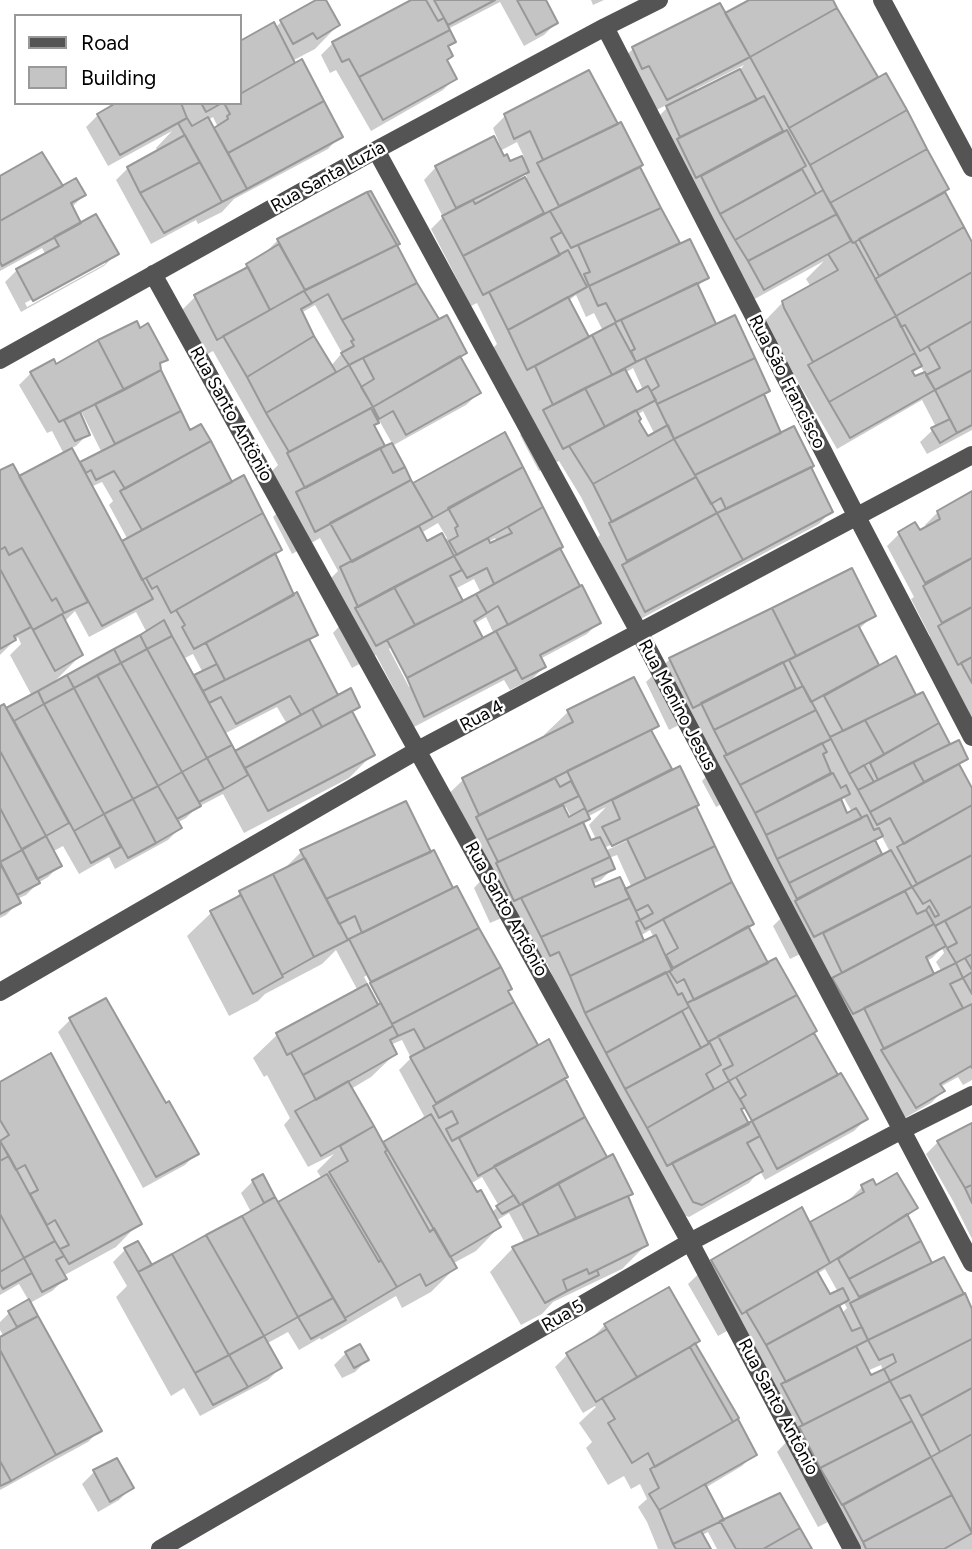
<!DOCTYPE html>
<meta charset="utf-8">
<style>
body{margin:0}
#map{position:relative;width:972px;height:1549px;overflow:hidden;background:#fff;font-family:Figtree,sans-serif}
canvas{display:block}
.legend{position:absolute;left:14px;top:14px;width:228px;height:91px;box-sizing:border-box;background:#fff;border:2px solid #999;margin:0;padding:9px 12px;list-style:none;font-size:21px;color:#000}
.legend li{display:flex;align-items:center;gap:14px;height:35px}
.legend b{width:35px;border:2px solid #999}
</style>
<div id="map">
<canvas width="972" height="1549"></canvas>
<ul class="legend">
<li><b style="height:9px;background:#545454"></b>Road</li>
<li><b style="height:19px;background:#c4c4c4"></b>Building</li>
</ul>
</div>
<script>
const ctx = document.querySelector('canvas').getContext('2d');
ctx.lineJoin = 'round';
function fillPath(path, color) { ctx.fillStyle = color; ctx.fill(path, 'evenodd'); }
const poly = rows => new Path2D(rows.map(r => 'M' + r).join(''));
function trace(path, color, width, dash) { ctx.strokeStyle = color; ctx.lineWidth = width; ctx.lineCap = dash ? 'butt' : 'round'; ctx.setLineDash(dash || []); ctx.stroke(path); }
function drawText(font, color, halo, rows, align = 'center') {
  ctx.font = font + ' Figtree,sans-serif'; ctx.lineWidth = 5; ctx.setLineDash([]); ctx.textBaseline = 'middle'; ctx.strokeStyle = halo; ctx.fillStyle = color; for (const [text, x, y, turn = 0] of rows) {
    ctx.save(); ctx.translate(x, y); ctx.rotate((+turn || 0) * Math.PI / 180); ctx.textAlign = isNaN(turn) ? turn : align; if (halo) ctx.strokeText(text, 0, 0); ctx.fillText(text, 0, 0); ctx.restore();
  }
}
const shadow = poly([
 [320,0,324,0,338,25,315,49,292,61,340,136,328,149,234,199,222,212,198,224,196,220,151,244,116,180,128,168,158,152,156,148,172,131,108,166,86,127,98,115,120,103,240,103,240,43,273,25,275,28,281,22],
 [213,117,218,127,213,130,208,120],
 [415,0,543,0,556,23,544,35,524,46,500,2,448,29,454,42,447,49,445,61,455,78,443,90,371,131,336,70,330,73,321,55,333,43],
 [591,0,604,0,593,5],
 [753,0,831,0,943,192,972,246,972,430,927,454,920,442,936,427,922,400,837,449,797,380,790,384,760,326,783,302,811,287,806,279,824,261,751,301,655,120,673,102,654,111,620,61,633,49,719,5,724,15],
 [744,65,738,72,698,93,696,89],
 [920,365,925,374,915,378,912,374],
 [505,116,641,165,638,168,679,246,707,277,697,287,715,326,768,391,763,396,780,435,809,467,831,511,819,524,633,623,615,574,598,537,600,535,581,497,559,461,539,471,520,435,529,426,486,355,497,344,477,303,471,306,431,229,443,217,424,180,436,167,501,148,493,128],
 [517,142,524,157,510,163,500,151],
 [525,173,527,178,516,184,515,183],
 [576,295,586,317,594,313,603,331,588,339,568,301],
 [633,368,643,390,637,394,625,373],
 [643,411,655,435,647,439,637,421,637,415],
 [0,178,62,188,84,195,71,208,81,225,116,254,104,266,21,312,5,282,17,270,46,255,42,248,0,271],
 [105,260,105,264,27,307,25,303],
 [278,240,398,244,396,246,438,321,465,353,459,358,479,393,466,405,392,446,413,485,505,434,561,546,559,549,599,622,587,634,540,659,544,667,532,679,510,690,504,680,412,728,395,691,376,655,352,668,333,633,346,619,328,581,338,571,320,538,292,554,273,517,281,509,265,478,278,465,213,351,193,362,172,320,195,297,238,274,247,265,261,257],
 [315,305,342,353,330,367,301,313],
 [380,422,393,445,384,448,373,426],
 [438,523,447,538,444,541,427,543,421,533],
 [495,538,498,542,489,546,488,542],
 [474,579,481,593,463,603,455,589],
 [486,617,494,634,482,640,474,624],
 [392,646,412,685,409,687,389,649],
 [165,360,158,367,159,371,190,432,225,487,243,478,279,550,274,555,294,598,316,634,308,642,337,698,358,706,351,713,373,754,349,778,244,833,223,794,196,808,186,818,177,823,180,828,168,840,115,869,109,857,79,874,63,846,52,852,60,865,48,877,38,883,26,895,17,899,19,902,6,915,0,918,0,708,6,711,32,696,10,655,21,644,18,637,0,655,0,472,19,479,64,454,52,431,47,433,19,385,31,373,56,367],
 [82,413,102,453,79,464,70,449,76,446,88,434,79,415],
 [102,482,113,501,109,505,128,540,121,544,91,487],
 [75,611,89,637,136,612,147,633,52,684,81,655,64,622],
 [193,654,203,673,193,678,183,659],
 [277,707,287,724,234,753,224,734],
 [972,494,972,729,965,715,969,712,949,674,926,640,930,636,911,599,914,597,887,546,899,534,915,525,919,532,927,528,925,525,938,512],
 [874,615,859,629,879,667,895,659,915,697,922,694,948,743,942,749,966,758,958,766,972,791,972,1080,963,1085,958,1077,940,1087,943,1091,931,1103,903,1119,812,948,790,959,773,926,786,913,730,800,716,807,702,781,715,767,691,719,669,730,646,682,670,659],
 [844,798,852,812,846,815,840,802],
 [881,835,890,852,873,861,880,854,874,842],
 [942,948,944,953,936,962,942,972,933,976,926,961,932,958],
 [633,680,657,726,650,733,670,769,665,775,695,807,747,928,767,965,812,1034,837,1077,866,1119,854,1131,765,1180,760,1171,749,1183,689,1217,681,1214,574,1026,547,963,538,967,511,914,490,923,474,888,486,875,466,833,456,838,439,803,463,780,546,738,544,735,568,712],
 [566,807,571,817,568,819,563,809],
 [606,807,589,825,595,837,590,842,582,824,588,819,587,817],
 [671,816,671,820,605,851,604,848],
 [617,855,632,888,624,892,594,889,592,884,601,880,613,868,609,858],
 [650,930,654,938,643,943,640,936],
 [745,1105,754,1122,748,1126,739,1108],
 [301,852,430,854,451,888,457,889,510,989,507,992,535,1045,530,1051,563,1079,606,1159,631,1194,627,1198,646,1245,622,1269,553,1302,542,1314,521,1325,490,1272,513,1248,525,1243,509,1213,496,1221,499,1227,476,1251,452,1264,455,1268,431,1292,402,1308,396,1296,321,1340,320,1338,299,1350,288,1332,266,1344,280,1368,268,1380,200,1416,184,1388,171,1396,116,1297,127,1286,113,1262,125,1250,151,1267,251,1212,241,1193,253,1181,262,1176,278,1204,322,1179,317,1171,334,1154,308,1167,284,1125,290,1118,267,1075,264,1077,253,1058,277,1035,358,991,336,950,322,964,265,994,258,1001,229,1016,187,936,211,913,229,904,240,893,280,873],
 [367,975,384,1005,380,1005,364,977],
 [402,1040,411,1058,399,1070,424,1116,417,1124,382,1144,351,1089,371,1077,395,1054,390,1045],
 [482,1177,499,1206,491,1213,470,1184],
 [70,1020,165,1106,197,1153,185,1165,143,1188,58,1032],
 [0,1084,139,1223,116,1247,63,1276,65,1279,52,1291,30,1303,100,1430,88,1442,0,1490,0,1339,4,1337,0,1330,0,1322,9,1313,29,1301,19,1284,0,1295],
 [972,1125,972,1239,953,1201,926,1154,938,1142],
 [862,1187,876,1187,916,1208,907,1217,931,1265,972,1314,972,1549,848,1549,832,1520,818,1527,777,1452,791,1437,736,1326,718,1336,688,1284,712,1261,810,1226,850,1202,850,1199],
 [825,1269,838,1292,829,1296,817,1274],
 [844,1303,847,1308,841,1314,838,1308],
 [881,1365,883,1371,870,1378,867,1371],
 [605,1325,694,1344,754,1454,742,1466,705,1488,723,1522,810,1549,717,1549,708,1532,702,1535,709,1549,658,1549,647,1522,638,1507,647,1499,640,1484,631,1489,624,1476,608,1485,586,1448,592,1442,579,1423,596,1407,595,1406,583,1413,555,1367,567,1355,588,1342],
 [346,1353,367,1360,355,1372,342,1378,334,1365],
 [94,1472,131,1488,119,1500,98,1512,82,1484]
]);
const building = poly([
 [316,0,326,0,340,25,317,39,313,33,293,44,280,20,316,0],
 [411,0,426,0,438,21,444,18,450,30,359,77,349,59,342,62,332,42,411,0],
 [434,0,495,0,448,25,434,0],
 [517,0,546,0,558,23,536,35,517,0],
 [749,0,833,0,837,8,750,57,725,13,749,0],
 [720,3,750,57,667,100,649,66,642,69,632,47,720,3],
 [837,8,878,77,789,128,750,57,837,8],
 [274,22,295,63,240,94,240,41,274,22],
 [450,30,456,42,448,46,453,56,447,60,457,79,383,120,359,77,450,30],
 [302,59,324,101,228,153,214,128,228,119,227,116,230,114,224,103,240,103,240,94,302,59],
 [740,69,757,100,680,137,666,106,740,69],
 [589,70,618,124,543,160,530,131,514,139,504,114,589,70],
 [886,73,907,110,810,165,789,128,886,73],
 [764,96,783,131,696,178,677,139,764,96],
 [324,101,343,137,247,189,228,153,324,101],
 [116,103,181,103,187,118,120,155,97,114,116,103],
 [201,103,222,103,206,112,201,103],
 [907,110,927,149,830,203,810,165,907,110],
 [208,117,247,189,222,202,178,123,187,118,192,126,208,117],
 [621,122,643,165,559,206,537,163,621,122],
 [787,130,806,166,720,214,701,176,787,130],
 [185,135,200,162,140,193,127,167,185,135],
 [494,136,504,156,507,154,510,161,522,156,529,172,456,208,435,166,494,136],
 [927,149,949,189,853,243,830,203,927,149],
 [42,152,63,186,0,221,0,176,42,152],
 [200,162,222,202,164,233,140,193,200,162],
 [640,167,661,208,571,248,550,211,640,167],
 [802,169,816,194,735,240,720,214,802,169],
 [525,177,544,213,463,256,442,216,473,200,475,204,525,177],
 [76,178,86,195,71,203,81,223,2,266,0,262,0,221,76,178],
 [823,190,837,214,748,261,735,240,823,190],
 [371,191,400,244,397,245,367,192,371,191],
 [367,192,397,245,305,290,277,239,367,192],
 [945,192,964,227,879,276,859,239,945,192],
 [661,208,680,243,589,286,584,274,590,272,578,245,661,208],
 [550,211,562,232,551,238,560,255,483,295,463,256,550,211],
 [96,214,119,254,33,301,16,269,59,246,54,237,96,214],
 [837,214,851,241,764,290,748,261,837,214],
 [964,227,972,242,972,272,896,316,875,279,964,227],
 [690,239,709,278,616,322,606,303,598,306,589,286,690,239],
 [851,241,853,243,855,242,896,316,813,362,784,308,782,301,838,270,828,254,851,241],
 [279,244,305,290,270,310,246,264,279,244],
 [397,245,417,283,342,320,328,294,312,303,304,291,397,245],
 [568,250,587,287,508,330,489,292,568,250],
 [248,267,270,310,217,340,194,295,248,267],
 [972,272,972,321,920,351,905,325,901,327,896,316,972,272],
 [417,283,439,319,349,365,341,353,354,346,351,341,354,340,342,320,417,283],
 [697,283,716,324,636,362,631,351,635,349,621,320,697,283],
 [304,291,312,303,301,309,314,336,247,377,223,336,304,291],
 [568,297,589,337,527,370,508,330,568,297],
 [447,315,467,353,373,407,361,387,374,379,363,358,447,315],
 [735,315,755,358,657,404,651,391,659,386,645,358,735,315],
 [896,316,915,353,829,402,808,365,896,316],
 [137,321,140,328,148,323,168,360,160,363,161,370,124,390,98,340,137,321],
 [972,321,972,370,935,390,926,375,940,368,928,346,972,321],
 [615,323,636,362,612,375,592,335,615,323],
 [592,335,612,375,553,405,535,366,592,335],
 [314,336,336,372,266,413,247,377,314,336],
 [98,340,124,390,59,422,30,372,54,359,56,364,98,340],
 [915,353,922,366,912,371,915,376,925,372,935,390,850,438,829,402,915,353],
 [460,356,481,393,406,435,393,411,379,419,373,407,460,356],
 [755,358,770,391,674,439,657,404,755,358],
 [349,365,373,407,289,452,266,413,349,365],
 [625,369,637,392,648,386,656,400,605,427,585,388,625,369],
 [161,370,181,411,115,444,95,404,161,370],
 [972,370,972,425,957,433,935,390,972,370],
 [585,388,605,427,563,449,543,410,585,388],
 [764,394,781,433,695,475,674,439,764,394],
 [371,408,379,423,374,425,385,446,305,488,287,453,371,408],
 [636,410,641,419,639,421,648,436,668,425,674,439,593,484,569,446,636,410],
 [181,411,190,430,201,424,211,441,125,489,114,471,96,480,91,470,86,473,80,462,181,411],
 [80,412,90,435,75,441,64,420,80,412],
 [950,419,957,433,940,443,931,428,950,419],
 [794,426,814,466,726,509,721,498,711,504,695,475,794,426],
 [505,432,523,467,433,518,413,483,505,432],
 [674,439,696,477,612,522,593,484,674,439],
 [211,441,232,482,142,530,120,491,211,441],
 [392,443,405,467,393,473,380,448,392,443],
 [72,448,153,599,102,626,19,476,72,448],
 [380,448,393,473,405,467,411,480,315,532,296,492,380,448],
 [13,464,88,602,64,613,56,598,52,601,22,548,9,555,5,547,0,550,0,470,13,464],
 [523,467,543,507,457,555,449,541,458,536,455,528,458,526,448,508,523,467],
 [811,467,833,512,743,560,717,513,811,467],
 [244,475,263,513,142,580,122,541,244,475],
 [696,477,717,513,627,561,609,523,696,477],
 [411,480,433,518,352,562,330,523,411,480],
 [972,491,972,558,925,583,898,532,915,522,920,530,940,519,937,511,972,491],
 [543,507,563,547,494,584,487,568,467,578,454,556,488,538,490,543,512,533,508,527,543,507],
 [263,513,282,550,171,613,157,586,152,589,146,578,263,513],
 [717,513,743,560,645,612,622,565,717,513],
 [419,526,427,541,442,533,454,556,358,607,340,567,419,526],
 [5,547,9,555,22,548,52,601,56,598,64,613,33,630,0,569,0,550,5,547],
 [560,548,580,586,508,625,498,606,487,613,476,594,560,548],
 [275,553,294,595,194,649,182,627,185,625,176,610,275,553],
 [454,556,462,570,450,576,463,601,415,625,394,587,454,556],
 [972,558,972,607,942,623,923,586,972,558],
 [852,568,876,616,796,656,772,608,852,568],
 [0,569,31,627,14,636,16,640,0,649,0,569],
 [582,585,601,623,540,655,546,667,522,679,496,631,582,585],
 [394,587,415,625,376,646,355,608,394,587],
 [297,592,318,635,225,680,206,643,297,592],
 [476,594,487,613,474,621,483,638,407,678,387,640,476,594],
 [972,607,972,657,958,665,938,626,972,607],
 [772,608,796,656,693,708,669,658,772,608],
 [62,614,83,655,55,671,33,630,62,614],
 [164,620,172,636,147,649,140,635,164,620],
 [858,625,879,665,811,702,789,660,858,625],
 [496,631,517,669,424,717,407,678,496,631],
 [140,635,147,649,121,663,114,649,140,635],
 [172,636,232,745,207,758,147,649,172,636],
 [309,639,338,695,301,715,290,696,236,724,221,697,209,703,203,691,309,639],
 [114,649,121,663,74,688,67,675,114,649],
 [147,649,207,758,182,772,121,663,147,649],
 [896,656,916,695,843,731,824,696,896,656],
 [972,657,972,683,961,663,972,657],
 [783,662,796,689,714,730,701,703,783,662],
 [121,663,182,772,158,786,97,675,121,663],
 [217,664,225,680,203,691,194,675,217,664],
 [67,675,74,688,44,704,38,691,67,675],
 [97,675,158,786,133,799,74,688,97,675],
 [634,677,659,726,479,815,462,778,573,722,567,710,634,677],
 [803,686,816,710,727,755,714,730,803,686],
 [74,688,133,799,104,814,44,704,74,688],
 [351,688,360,707,322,727,312,709,351,688],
 [38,691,44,704,14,721,6,708,38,691],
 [923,692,939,723,884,754,865,720,923,692],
 [4,704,69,823,46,836,0,751,0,706,4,704],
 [44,704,104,814,74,831,14,721,44,704],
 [312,709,322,727,245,768,235,751,312,709],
 [816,710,831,739,740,785,724,756,816,710],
 [352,711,375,755,268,811,245,768,352,711],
 [865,720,884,754,849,774,830,737,865,720],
 [939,723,950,744,878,780,870,763,939,723],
 [651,730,672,769,587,812,567,771,651,730],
 [959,740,968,759,924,782,913,762,959,740],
 [822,743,827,752,823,754,831,773,755,813,740,785,822,743],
 [232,745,248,775,224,789,207,758,232,745],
 [0,751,46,836,22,850,0,808,0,751],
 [207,758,224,789,199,802,182,772,207,758],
 [913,762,924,782,870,812,858,790,913,762],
 [959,764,972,788,972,805,904,844,890,818,877,825,870,812,959,764],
 [864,765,874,782,858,790,849,774,864,765],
 [680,766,699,805,612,846,602,827,620,819,612,800,680,766],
 [182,772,201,806,177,819,158,786,182,772],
 [833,773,841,788,846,785,850,794,766,835,755,813,833,773],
 [555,778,560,787,571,781,579,796,487,840,476,817,555,778],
 [158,786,182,828,156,843,133,799,158,786],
 [133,799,156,843,128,858,104,814,133,799],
 [841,799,847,813,856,808,862,818,777,859,766,835,841,799],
 [406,801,431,852,326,899,300,850,406,801],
 [563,805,569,817,585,808,590,819,498,862,487,840,563,805],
 [972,805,972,855,917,884,897,847,972,805],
 [696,806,715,846,646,879,627,839,696,806],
 [0,808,22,850,0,862,0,808],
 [104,814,121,847,91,863,74,831,104,814],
 [867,815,874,830,879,828,883,836,789,883,777,859,867,815],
 [583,822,591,840,600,837,610,857,514,901,496,863,583,822],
 [46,836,62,866,37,879,22,849,46,836],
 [875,840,882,854,797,899,789,883,875,840],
 [715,846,732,882,645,929,640,920,653,913,648,905,636,911,625,889,715,846],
 [22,850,40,883,17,895,0,862,22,850],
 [434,850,453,888,362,933,355,916,339,924,326,899,434,850],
 [891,850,912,887,814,937,795,901,891,850],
 [972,855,972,906,935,926,926,910,929,906,935,917,939,915,930,900,923,904,912,887,972,855],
 [610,857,615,869,592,879,595,887,620,877,630,898,541,937,521,898,610,857],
 [305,858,348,940,314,957,273,874,305,858],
 [0,863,21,903,0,914,0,863],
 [273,874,314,957,282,975,239,891,273,874],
 [732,882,754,924,673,968,666,955,678,948,663,919,732,882],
 [457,886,479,928,371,982,349,939,457,886],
 [905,891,917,914,926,910,934,924,842,973,823,933,905,891],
 [241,895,283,977,253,994,210,911,241,895],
 [630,898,640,920,636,922,644,941,570,976,559,952,550,956,541,937,630,898],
 [972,906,972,954,956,963,947,948,957,943,945,921,972,906],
 [934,924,946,946,926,957,934,974,853,1014,832,978,934,924],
 [748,926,768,963,694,1000,684,979,677,983,669,971,748,926],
 [479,928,501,967,392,1024,370,983,479,928],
 [656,935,672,970,585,1013,570,976,656,935],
 [972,954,972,970,965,958,972,954],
 [776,958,797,995,708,1042,687,1003,776,958],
 [956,963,963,978,950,984,963,1008,884,1049,864,1008,956,963],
 [501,967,512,989,508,991,514,1002,425,1049,414,1029,398,1036,392,1024,501,967],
 [666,972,678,995,682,993,689,1007,606,1053,585,1013,666,972],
 [972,972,972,994,963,978,972,972],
 [367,984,378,1005,287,1055,276,1033,367,984],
 [797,995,817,1031,729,1081,723,1070,733,1065,718,1036,797,995],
 [106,998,166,1103,169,1101,199,1154,156,1177,69,1018,106,998],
 [514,1002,538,1045,436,1103,410,1057,514,1002],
 [381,1003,393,1026,303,1075,291,1053,381,1003],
 [972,1004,972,1068,971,1066,940,1084,945,1091,916,1108,881,1050,972,1004],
 [682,1011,701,1048,625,1089,606,1053,682,1011],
 [393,1026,398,1036,390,1040,397,1054,316,1100,303,1075,393,1026],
 [814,1033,838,1075,752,1121,740,1099,746,1095,736,1077,814,1033],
 [549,1039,568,1077,452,1141,446,1129,458,1123,452,1111,439,1118,433,1106,549,1039],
 [710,1043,721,1065,706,1074,714,1089,647,1128,625,1089,710,1043],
 [51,1053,142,1224,69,1264,60,1249,69,1245,55,1220,47,1225,30,1194,38,1190,25,1165,16,1170,0,1141,9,1135,0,1120,0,1082,51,1053],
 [841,1073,868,1119,777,1169,752,1121,841,1073],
 [565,1078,585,1117,478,1176,459,1138,565,1078],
 [348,1081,374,1126,321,1156,295,1111,348,1081],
 [729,1081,745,1108,741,1109,749,1124,667,1166,647,1128,729,1081],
 [431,1114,477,1192,481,1190,501,1227,450,1257,383,1142,431,1114],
 [585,1117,607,1157,520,1205,494,1166,585,1117],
 [752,1121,760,1136,747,1143,763,1171,702,1205,693,1202,672,1163,752,1121],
 [972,1123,972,1185,965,1188,937,1141,972,1123],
 [374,1126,387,1150,385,1152,430,1232,434,1228,457,1268,426,1286,420,1274,397,1287,329,1172,348,1161,340,1146,374,1126],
 [0,1141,9,1156,0,1161,0,1141],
 [613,1154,633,1194,576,1218,558,1183,613,1154],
 [9,1156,55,1241,24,1258,0,1214,0,1161,9,1156],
 [897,1173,918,1208,830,1263,810,1222,864,1192,861,1185,873,1179,876,1185,897,1173],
 [263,1174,275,1197,264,1203,252,1180,263,1174],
 [327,1174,379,1262,381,1260,397,1287,345,1318,278,1202,327,1174],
 [558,1183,576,1218,539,1235,522,1203,558,1183],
 [972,1185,972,1203,965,1188,972,1185],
 [514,1195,520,1205,502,1214,496,1206,514,1195],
 [628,1196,648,1245,589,1274,587,1269,563,1280,567,1291,545,1303,512,1247,628,1196],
 [275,1197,333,1298,298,1317,242,1216,275,1197],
 [802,1207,830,1263,742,1314,711,1260,802,1207],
 [0,1214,24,1258,0,1272,0,1214],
 [907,1214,921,1241,849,1279,838,1259,907,1214],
 [242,1216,298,1317,264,1336,206,1235,242,1216],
 [206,1235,264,1336,229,1355,172,1254,206,1235],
 [55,1241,64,1256,56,1260,67,1279,42,1292,24,1258,55,1241],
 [138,1241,152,1265,138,1272,124,1248,138,1241],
 [921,1241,932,1263,859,1297,849,1279,921,1241],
 [172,1254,229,1355,195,1373,138,1272,172,1254],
 [944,1257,964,1294,868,1340,850,1303,944,1257],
 [24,1258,32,1273,3,1289,0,1284,0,1272,24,1258],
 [587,1269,589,1274,597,1270,599,1275,567,1291,563,1280,587,1269],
 [817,1271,830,1294,843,1288,849,1300,766,1345,746,1311,817,1271],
 [669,1287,700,1341,637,1377,604,1324,669,1287],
 [965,1293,972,1309,972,1339,890,1381,884,1369,896,1362,893,1354,879,1360,868,1340,965,1293],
 [333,1298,346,1320,311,1339,298,1317,333,1298],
 [29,1299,38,1316,17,1327,8,1311,29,1299],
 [839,1305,852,1331,862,1327,868,1340,786,1382,766,1345,839,1305],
 [38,1316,102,1431,56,1455,0,1350,0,1337,38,1316],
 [607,1329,637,1377,596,1402,566,1353,607,1329],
 [264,1336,282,1368,248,1387,229,1355,264,1336],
 [972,1339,972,1388,921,1416,910,1395,900,1399,890,1381,972,1339],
 [695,1343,739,1418,733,1422,690,1347,695,1343],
 [360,1344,369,1360,354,1368,345,1352,360,1344],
 [856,1346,871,1375,884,1369,890,1381,803,1425,781,1384,856,1346],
 [690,1347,733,1422,655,1467,648,1453,632,1463,608,1423,615,1419,602,1398,690,1347],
 [0,1350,56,1455,11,1481,0,1461,0,1350],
 [229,1355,248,1387,213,1405,195,1373,229,1355],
 [890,1381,912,1421,820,1468,799,1427,890,1381],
 [972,1388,972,1434,940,1452,921,1416,972,1388],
 [738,1419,757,1455,659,1510,649,1494,659,1488,650,1469,738,1419],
 [912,1421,931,1457,842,1505,820,1468,912,1421],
 [972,1434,972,1532,931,1457,972,1434],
 [931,1457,952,1495,863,1542,843,1505,931,1457],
 [117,1458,134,1488,110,1502,93,1470,117,1458],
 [0,1461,11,1481,0,1486,0,1461],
 [705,1484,724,1520,673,1544,659,1510,705,1484],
 [780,1493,800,1528,763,1549,736,1549,720,1521,780,1493],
 [952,1495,972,1533,944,1549,866,1549,863,1542,952,1495],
 [800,1528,812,1549,763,1549,800,1528],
 [701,1531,711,1549,676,1549,673,1544,701,1531]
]);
const minor = poly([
 [882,0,972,168],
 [605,27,857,517,972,737],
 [376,150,639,632,972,1263],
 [153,274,690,1242,852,1549],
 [0,360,376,150,605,27,659,0],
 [0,992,418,750,972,455],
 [160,1549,690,1242,902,1130,972,1095]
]);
const streetNames = [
 ["Rua Santa Luzia",328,177,-29],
 ["Rua São Francisco",787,382,63],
 ["Rua Santo Antônio",231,414,61],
 ["Rua Menino Jesus",677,705,62],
 ["Rua 4",482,716,-28],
 ["Rua Santo Antônio",506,909,61],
 ["Rua 5",563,1316,-30],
 ["Rua Santo Antônio",778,1407,62]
];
fillPath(shadow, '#0003');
fillPath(building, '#c4c4c4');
trace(building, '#989898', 2);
trace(minor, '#545454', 18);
drawText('18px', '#000', '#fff', streetNames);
</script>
